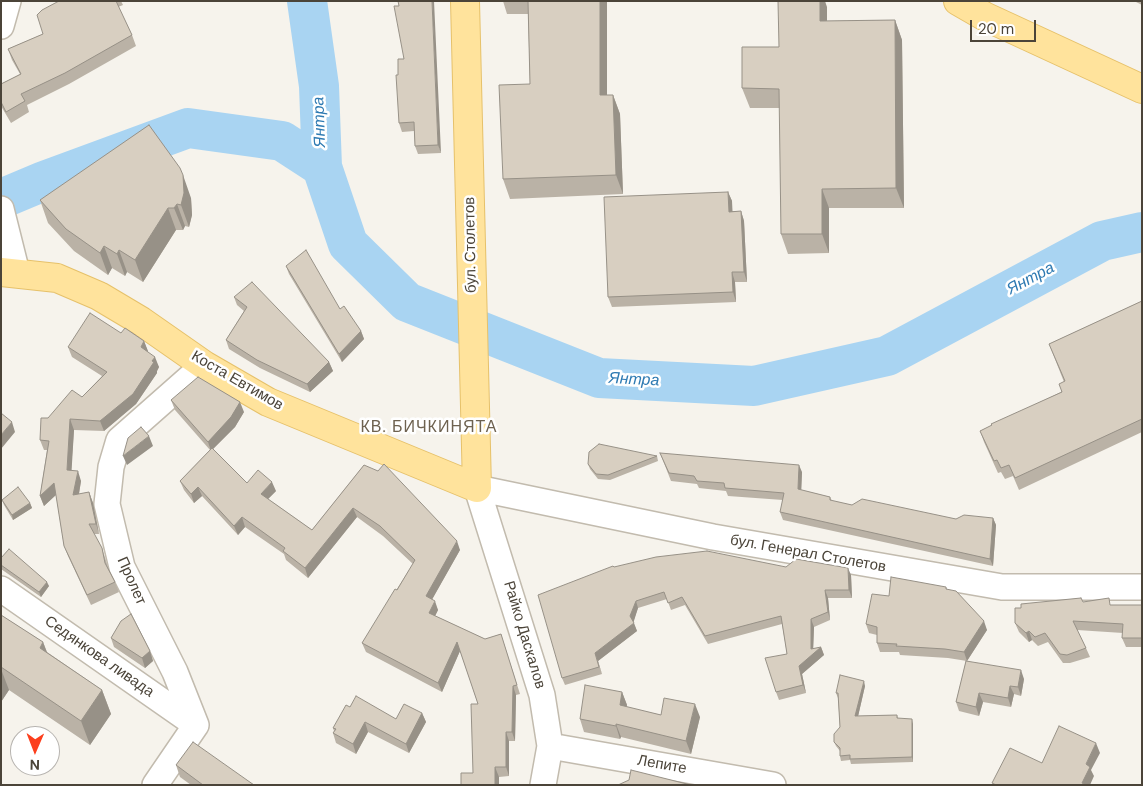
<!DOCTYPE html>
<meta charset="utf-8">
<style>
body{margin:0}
#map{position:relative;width:1143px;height:786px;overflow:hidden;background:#f6f3ec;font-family:"DM Sans",sans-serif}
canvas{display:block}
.frame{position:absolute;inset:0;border:2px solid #4b4439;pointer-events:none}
.north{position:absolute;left:10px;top:726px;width:50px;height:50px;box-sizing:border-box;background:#fff;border:1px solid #b7b4b0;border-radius:50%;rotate:181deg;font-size:14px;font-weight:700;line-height:20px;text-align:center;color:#4b4439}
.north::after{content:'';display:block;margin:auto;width:18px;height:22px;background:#fc3f1d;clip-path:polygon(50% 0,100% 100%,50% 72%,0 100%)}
.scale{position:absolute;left:970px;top:20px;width:66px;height:22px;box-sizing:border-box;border:2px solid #4b4439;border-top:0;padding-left:6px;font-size:15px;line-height:18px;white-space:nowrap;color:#4b4439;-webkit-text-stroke:4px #fff;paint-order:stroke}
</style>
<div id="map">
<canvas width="1143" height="786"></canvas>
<div class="frame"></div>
<div class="north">N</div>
<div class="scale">20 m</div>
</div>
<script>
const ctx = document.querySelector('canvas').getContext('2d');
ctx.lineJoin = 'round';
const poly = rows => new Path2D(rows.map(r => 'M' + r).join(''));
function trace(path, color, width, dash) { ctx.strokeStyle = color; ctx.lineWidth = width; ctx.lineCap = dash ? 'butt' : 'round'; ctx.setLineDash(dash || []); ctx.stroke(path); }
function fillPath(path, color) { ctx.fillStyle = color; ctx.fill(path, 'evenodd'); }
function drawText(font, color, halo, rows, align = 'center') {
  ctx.font = font + ' "DM Sans",sans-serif'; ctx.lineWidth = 5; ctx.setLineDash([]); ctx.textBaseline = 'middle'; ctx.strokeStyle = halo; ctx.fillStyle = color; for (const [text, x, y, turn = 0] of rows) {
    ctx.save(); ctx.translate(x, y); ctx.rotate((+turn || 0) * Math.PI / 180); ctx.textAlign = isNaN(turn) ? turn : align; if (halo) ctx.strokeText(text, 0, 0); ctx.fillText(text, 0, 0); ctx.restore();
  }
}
const river = poly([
 [307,1,319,86,322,167,348,244,407,302,599,378,754,386,887,356,1102,241,1142,232],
 [1,199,44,181,188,128,282,141,322,167]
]);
const minor = poly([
 [1,26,8,1],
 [1,209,17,273],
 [1,589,196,725],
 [196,725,175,672,122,567,107,504,111,467,119,440,204,365],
 [550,746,773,785],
 [155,785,196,725],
 [543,785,550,746,542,695,477,488,713,537,1002,587,1142,587]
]);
const major = poly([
 [958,1,984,16,1142,89],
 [1,272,57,278,99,296,141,321,204,365,268,402,477,488,465,1]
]);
const wall = poly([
 [59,1,121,1,123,5,118,7,132,35,136,46,69,84,27,105,29,112,11,123,1,106,1,84,20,74,12,60,8,49,43,34],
 [503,1,607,1,607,95,613,95,620,114,623,194,510,199,503,179,530,84,528,14,507,14],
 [1134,1,1142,1,1142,5],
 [399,6,441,153,418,154,415,146,414,131,402,132,399,123,398,75,404,59],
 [827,7,827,21,895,20,902,40,904,208,829,208,829,253,788,254,781,234,780,108,750,108,742,88,779,47],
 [728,192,732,201,732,211,741,211,744,221,747,282,735,282,736,302,612,307,608,297],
 [191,198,192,215,189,227,185,226,183,230,176,230,143,282,127,272,125,276,112,268,108,275,74,251,48,223,40,200],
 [286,266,340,309,361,331,364,339,342,362,289,274],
 [234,297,329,362,333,371,310,392,260,368,229,349,226,340,244,311,237,305],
 [1142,301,1142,432,1019,490,1013,476,1005,479,1001,472,998,473,984,442,980,431,1061,392,1064,382,1049,344],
 [121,333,144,341,148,352,159,367,157,371,157,373,136,404,104,431,74,430,71,470,81,481,79,494,89,492,93,503,99,534,94,534,102,548,108,567,115,582,119,592,91,605,68,556,64,546,56,495,44,506,40,496,47,450,44,450,40,440,48,418,82,397,102,376,72,357,68,347],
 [171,400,244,412,235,427,213,449,247,483,276,491,268,499,312,530,364,465,460,550,432,599,438,610,435,616,485,639,501,634,520,694,516,695,515,741,509,741,509,776,499,777,499,785,461,785,473,773,478,704,460,651,442,692,366,652,362,643,413,564,383,536,357,517,308,578,286,560,284,554,245,527,238,535,202,496,194,503,184,490,180,481,210,450,175,410],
 [660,453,802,472,801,490,830,497,832,501,852,505,956,519,993,518,996,525,993,566,783,520,780,512,783,500,728,496,726,491,699,488,697,484,671,481],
 [657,456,658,461,610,480,598,479,590,469,588,464],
 [2,500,30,503,32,508,13,520,4,505],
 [1,558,49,586,41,597,1,569],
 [614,567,786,567,851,575,852,598,828,598,830,620,814,627,813,649,821,647,824,655,802,674,806,693,779,700,776,692,787,654,782,624,708,644,685,605,671,610,667,599,638,608,633,622,637,631,598,661,602,674,565,685,562,678],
 [946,587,947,589,987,630,967,661,948,658,900,655,899,652,880,652,877,643,877,635,869,633,866,624,889,596],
 [1083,602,1111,605,1142,605,1142,647,1126,647,1122,638,1123,633,1077,630,1086,648,1090,657,1070,663,1063,663,1048,642,1038,646,1032,640,1029,642,1019,632,1015,623],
 [1,615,43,642,47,652,102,690,111,714,90,745,9,690,1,702],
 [111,638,150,651,153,661,145,668,114,647],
 [966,661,1024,679,1021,696,1014,694,1011,707,983,702,979,716,959,711,956,702],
 [865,686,858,716,897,715,898,718,913,724,913,762,851,764,850,760,841,761,840,756,840,751,836,746,834,742,840,727,838,698,836,693],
 [622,692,627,705,626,707,661,715,700,717,691,754,621,737,620,739,584,732,580,719],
 [350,707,396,719,422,713,426,722,409,753,368,732,356,754,336,743,333,733,334,731,333,728],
 [176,765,254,785,191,785,180,777]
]);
const shadedWall = poly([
 [432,1,434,1,441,153,438,145],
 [600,1,607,1,607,114,600,95],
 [820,1,825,1,827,7,827,40,820,21],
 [895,20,902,40,904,208,896,188],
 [613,95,620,114,623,194,616,175],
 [183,175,191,198,192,215,189,227,181,205],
 [822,189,829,208,829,253,822,234],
 [728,192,732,201,733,221,729,212],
 [177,204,185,226,183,230,174,208],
 [168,208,176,230,143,282,135,260],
 [741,211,744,221,747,282,744,272],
 [104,246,112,268,108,275,100,253],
 [119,250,127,272,125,276,117,254],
 [732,272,735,282,736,302,733,292],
 [361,331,364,339,342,362,339,354],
 [144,341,148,351,144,357,141,347],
 [155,357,159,367,157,371,157,373,136,404,104,431,100,421],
 [329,362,333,371,310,392,307,384],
 [240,402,244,412,235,427,211,451,208,442],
 [70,419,74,430,71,480,67,470],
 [12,422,15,432,1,449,1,435],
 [149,436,153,446,127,465,123,456],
 [799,465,802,472,801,497,798,489],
 [78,471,81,481,77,505,73,495],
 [272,482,276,491,264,503,261,494],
 [54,483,58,493,44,506,40,496],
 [198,487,202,496,194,503,191,494],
 [89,492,93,503,99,534,96,524],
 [30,503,32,508,13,520,12,515],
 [353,508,357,517,308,578,305,568],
 [242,517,245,527,238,535,234,526],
 [993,518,996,525,993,566,990,559],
 [457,541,460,550,429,605,426,596],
 [848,568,851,575,852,598,849,590],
 [47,582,49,586,41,597,39,592],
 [825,590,828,598,830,620,828,612],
 [435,601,438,610,432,622,429,613],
 [636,601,638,608,633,624,630,616],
 [811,619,814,627,813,654,821,647,824,655,802,674,806,693,803,685,799,666,811,649],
 [984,621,987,630,967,661,964,652],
 [634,623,637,631,598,661,602,674,595,653],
 [1029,631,1032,640,1029,642,1026,633],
 [43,642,52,666,40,648],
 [457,642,460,651,442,692,438,683],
 [150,651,153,661,145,668,142,658],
 [1,669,9,690,1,702],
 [1021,670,1024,679,1021,696,1018,687],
 [864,681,865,686,857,721,855,716],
 [513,686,516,695,515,741,512,732],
 [1010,686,1014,694,1011,707,1008,698],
 [102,690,111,714,90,745,81,721],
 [622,692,627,705,624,718,620,705],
 [979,693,983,702,979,716,976,707],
 [695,704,700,717,691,754,686,741],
 [422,713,426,722,409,753,406,744],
 [912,719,913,724,913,762,912,757],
 [365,722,368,732,356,754,353,744],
 [616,724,621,737,620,739,616,726],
 [506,732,509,741,509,776,506,767],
 [1096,743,1100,753,1091,770,1094,776,1090,785,1083,785,1082,783,1086,764],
 [495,767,499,777,499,785,495,785]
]);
const building = poly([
 [59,1,116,1,132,35,65,73,21,94,25,101,6,112,1,102,1,84,21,74,8,49,43,34,37,15,42,10,59,1],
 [398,1,432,1,438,145,415,146,414,122,399,123,396,75,398,75,398,59,404,59,394,6,399,6,398,1],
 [528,1,600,1,600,95,613,95,616,175,503,179,499,85,530,84,528,1],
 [778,1,820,1,820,21,895,20,896,188,822,189,822,234,781,234,779,89,742,88,742,47,779,47,778,1],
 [149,125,180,168,183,175,184,193,181,205,177,204,174,208,168,208,135,260,119,250,117,254,104,246,100,253,66,229,40,200,149,125],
 [728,192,729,212,741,211,744,272,732,272,733,292,608,297,604,197,728,192],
 [306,250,340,309,344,306,361,331,339,354,286,266,306,250],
 [252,282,329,362,307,384,257,360,226,340,247,307,234,297,252,282],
 [1142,301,1142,419,1015,478,1009,465,1001,468,997,460,994,461,980,431,992,425,991,424,1062,392,1059,384,1065,381,1049,344,1142,301],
 [90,313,121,333,125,328,144,341,141,347,155,357,152,361,154,362,133,394,100,421,70,419,67,470,78,471,73,495,89,492,96,524,89,524,102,548,105,563,115,582,87,595,64,546,54,483,40,496,49,441,40,440,41,418,48,418,72,390,82,397,107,372,68,347,90,313],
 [198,377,240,402,231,417,208,442,171,400,198,377],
 [1,413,12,422,1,435,1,413],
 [141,427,149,436,123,456,128,438,141,427],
 [599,444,657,456,608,475,596,474,588,464,589,452,599,444],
 [212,448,247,483,258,470,272,482,261,494,312,530,364,465,378,471,384,464,457,541,426,596,435,601,429,613,485,639,501,634,517,685,513,686,512,732,506,732,506,767,495,767,495,785,461,785,461,773,473,773,471,704,478,704,457,642,438,683,362,643,395,589,397,590,415,560,380,526,353,508,305,568,283,551,285,548,242,517,234,526,198,487,191,494,180,481,212,448],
 [660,453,799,465,798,489,830,497,830,500,852,505,862,499,956,519,964,515,993,518,990,559,780,512,784,493,725,488,724,483,697,481,694,476,669,473,660,453],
 [18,487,30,503,12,515,2,500,18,487],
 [9,549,47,582,39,592,1,565,1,558,9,549],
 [707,551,786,567,796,559,848,568,849,590,825,590,828,612,811,619,811,649,821,647,799,666,803,685,776,692,765,658,787,654,781,616,705,636,682,597,668,603,664,592,636,601,630,616,634,623,595,653,599,667,562,678,538,595,613,566,614,567,656,557,707,551],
 [891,577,946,587,946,589,956,591,984,621,964,652,945,649,896,646,897,644,877,643,877,627,866,624,872,594,889,596,891,577],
 [1081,598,1083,602,1109,598,1110,605,1142,605,1142,638,1122,638,1123,624,1073,621,1086,648,1067,655,1060,654,1045,633,1035,637,1029,631,1026,633,1015,623,1015,608,1021,608,1021,604,1081,598],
 [131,614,150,651,142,658,111,638,121,621,131,614],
 [1,615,43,642,40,648,102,690,81,721,1,667,1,615],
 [966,661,1021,670,1018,687,1010,686,1008,698,979,693,976,707,956,702,966,661],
 [840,675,864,681,855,716,897,715,897,718,912,719,912,757,850,759,850,755,840,756,840,748,834,742,834,734,840,727,838,693,836,693,840,675],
 [585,685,622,692,620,705,661,715,664,698,695,704,686,741,616,724,616,726,580,719,585,685],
 [356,696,396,719,404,704,422,713,406,744,365,722,353,744,333,733,336,729,333,728,346,705,350,707,356,696],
 [1059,726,1096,743,1086,764,1090,767,1082,783,1086,785,996,785,992,783,1010,748,1042,763,1059,726],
 [193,742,254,785,203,785,176,765,193,742],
 [631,770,691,785,618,785,629,780,631,770]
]);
const streetNames = [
 ["бул. Столетов",471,245,-91],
 ["Коста Евтимов",237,381,30],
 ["бул. Генерал Столетов",808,554,10],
 ["Пролет",131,581,66],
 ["Райко Даскалов",524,635,73],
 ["Седянкова ливада",99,657,35],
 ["Лепите",662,765,10]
];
const waterNames = [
 ["Янтра",320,122,-92],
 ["Янтра",1031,279,-28],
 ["Янтра",634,380,3]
];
const neighbourhoodNames = [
 ["КВ. БИЧКИНЯТА",429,428]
];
trace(river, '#a9d4f2', 40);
trace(minor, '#c2bbae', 28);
trace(major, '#e6c16a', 30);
trace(minor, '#fff', 25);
trace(major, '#ffe39c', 28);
fillPath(wall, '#bab2a6');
fillPath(shadedWall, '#979187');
fillPath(building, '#d8cfc1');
trace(building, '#979187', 1);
drawText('15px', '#4b4439', '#fff', streetNames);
drawText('italic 16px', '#2e7ab2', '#fff', waterNames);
ctx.letterSpacing = '1px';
drawText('16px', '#6e6250', '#fff', neighbourhoodNames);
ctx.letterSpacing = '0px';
</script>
